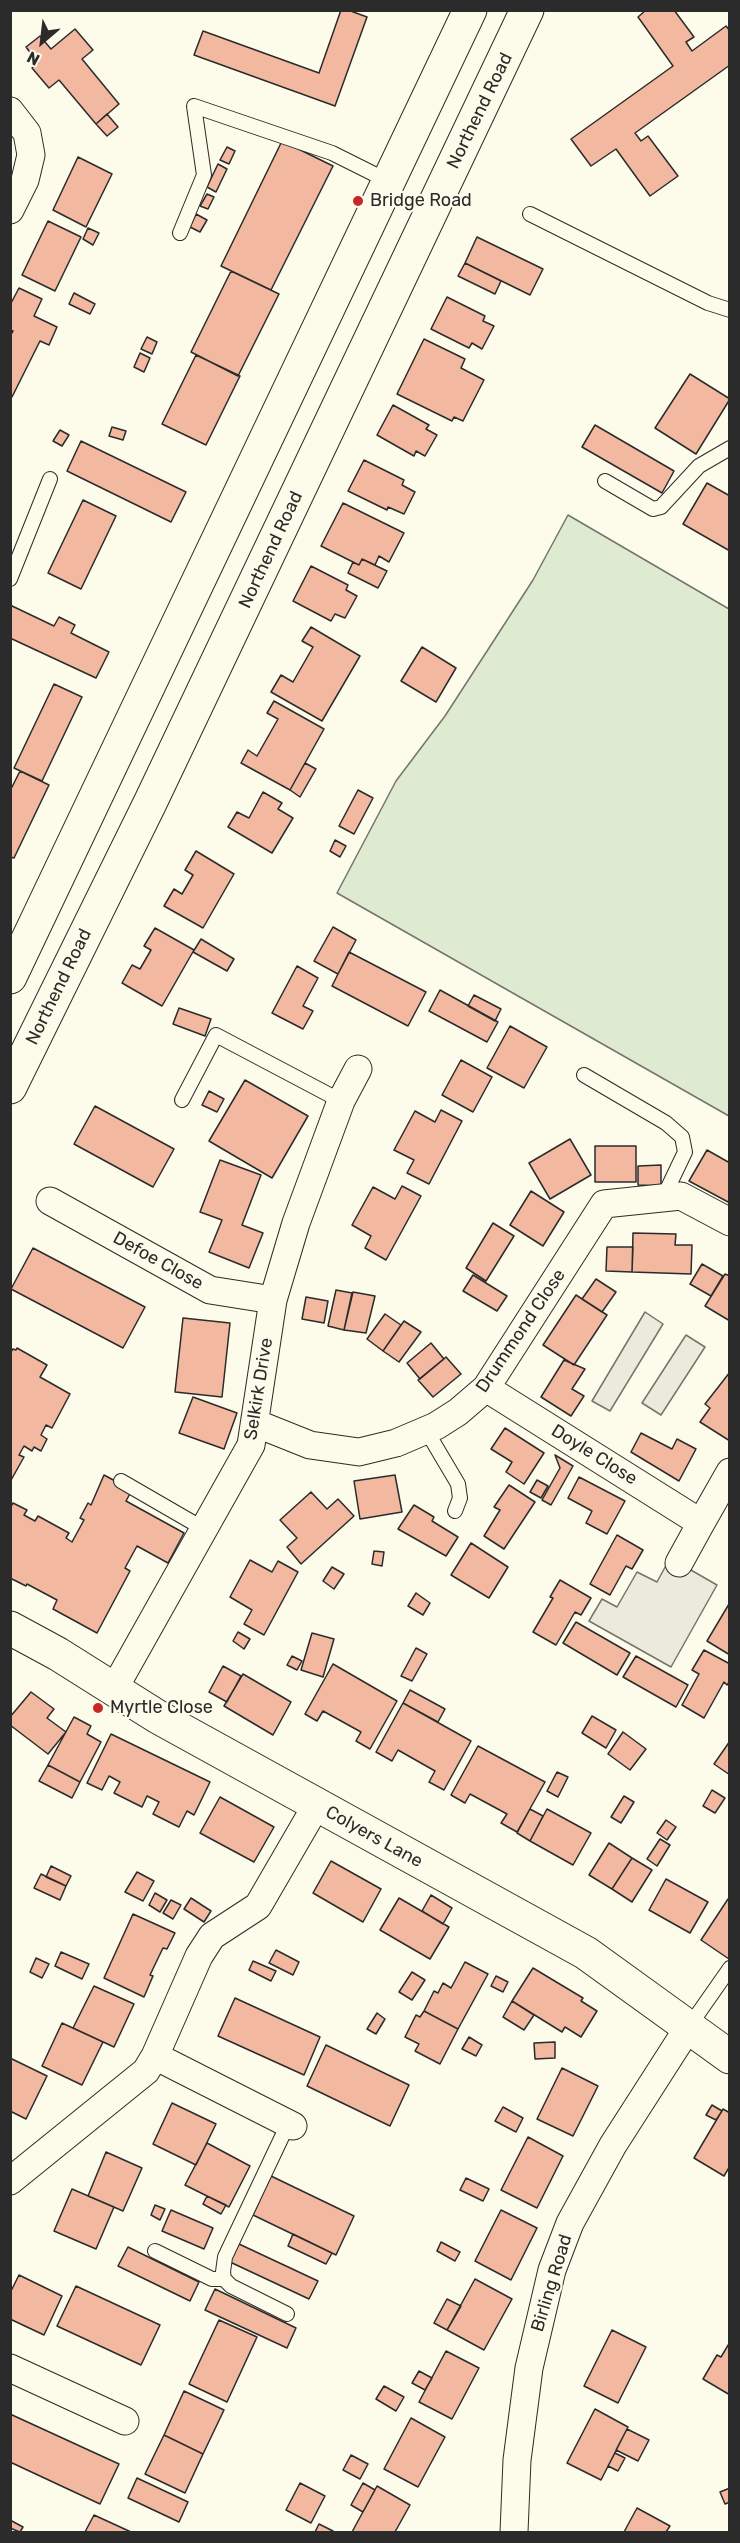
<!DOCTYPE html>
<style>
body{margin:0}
#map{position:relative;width:740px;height:2543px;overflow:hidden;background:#fdfbea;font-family:Rubik,sans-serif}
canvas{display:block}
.frame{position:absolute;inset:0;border:12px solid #2b2b2b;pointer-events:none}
.north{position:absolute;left:12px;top:12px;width:60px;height:60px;-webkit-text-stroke:4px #fdfbea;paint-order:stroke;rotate:208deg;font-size:16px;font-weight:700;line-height:24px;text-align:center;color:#2b2b2b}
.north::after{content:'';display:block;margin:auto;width:21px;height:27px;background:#2b2b2b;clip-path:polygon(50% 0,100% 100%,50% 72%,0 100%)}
</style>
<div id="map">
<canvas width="740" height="2543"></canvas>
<div class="frame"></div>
<div class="north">N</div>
</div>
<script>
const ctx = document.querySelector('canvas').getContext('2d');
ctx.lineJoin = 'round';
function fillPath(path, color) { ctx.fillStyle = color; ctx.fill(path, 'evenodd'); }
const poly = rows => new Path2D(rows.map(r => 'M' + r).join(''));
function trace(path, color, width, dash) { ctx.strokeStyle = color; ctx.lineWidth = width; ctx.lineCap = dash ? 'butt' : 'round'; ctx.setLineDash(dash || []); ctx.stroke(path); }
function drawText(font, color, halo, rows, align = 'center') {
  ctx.font = font + ' Rubik,sans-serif'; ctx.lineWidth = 4.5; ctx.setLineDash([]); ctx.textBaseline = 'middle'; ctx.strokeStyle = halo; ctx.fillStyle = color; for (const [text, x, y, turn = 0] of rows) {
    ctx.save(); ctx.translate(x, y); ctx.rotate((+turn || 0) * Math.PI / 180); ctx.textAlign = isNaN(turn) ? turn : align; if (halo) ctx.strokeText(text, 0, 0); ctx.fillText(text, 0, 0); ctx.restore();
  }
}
const green = poly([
 [568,515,729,609,729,1116,337,893,396,781,445,716,533,580,568,515]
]);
const parking = poly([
 [645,1312,663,1324,610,1411,592,1401,645,1312],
 [686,1335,705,1347,661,1415,642,1403,686,1335],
 [670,1558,717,1585,671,1667,589,1621,602,1599,617,1607,637,1572,657,1582,670,1558]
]);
const building = poly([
 [341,10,348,10,367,17,335,106,194,55,203,31,319,73,341,10],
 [646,10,674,10,694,37,686,42,692,51,726,26,730,31,730,65,635,133,641,141,648,136,678,176,650,196,616,149,591,166,571,139,673,66,638,17,646,10],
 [75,29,93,50,82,59,119,104,96,124,59,80,49,88,32,68,38,63,26,47,40,36,51,49,75,29],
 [107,114,118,127,107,136,96,124,107,114],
 [282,141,333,166,271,290,221,266,282,141],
 [227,147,235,151,229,164,220,160,227,147],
 [78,157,112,174,86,227,53,210,78,157],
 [218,164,227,169,216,192,207,187,218,164],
 [207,194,214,197,208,209,200,206,207,194],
 [196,214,207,220,200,232,190,227,196,214],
 [48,221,81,237,55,291,22,275,48,221],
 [88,228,99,233,93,245,83,239,88,228],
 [477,237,543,269,530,295,465,263,477,237],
 [465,263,501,281,495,294,458,276,465,263],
 [231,271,279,294,238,376,191,352,231,271],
 [19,288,42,299,34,316,57,327,49,345,40,341,12,397,10,396,10,336,13,331,10,330,10,305,19,288],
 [74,293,95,304,90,314,69,304,74,293],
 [447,297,485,316,483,321,494,326,482,349,472,343,469,348,431,329,447,297],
 [147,337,157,342,152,354,141,349,147,337],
 [424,339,465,359,461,368,484,380,463,421,454,417,452,421,397,394,424,339],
 [140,353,150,358,144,372,134,367,140,353],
 [196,355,240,376,206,445,162,424,196,355],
 [690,374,730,399,696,454,655,428,690,374],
 [393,405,429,425,426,429,437,435,425,456,416,451,414,456,377,435,393,405],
 [595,425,674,471,662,493,582,447,595,425],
 [112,427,126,431,123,440,109,436,112,427],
 [60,430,69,435,62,446,53,441,60,430],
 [81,441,186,492,171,522,67,471,81,441],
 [364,460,404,480,402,485,415,492,404,514,388,507,387,510,348,491,364,460],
 [707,483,730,496,730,551,683,524,707,483],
 [83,500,116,516,81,589,48,573,83,500],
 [343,503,404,533,389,562,379,556,375,565,362,559,359,565,321,546,343,503],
 [362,559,387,571,378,588,348,573,353,562,359,565,362,559],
 [311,566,348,585,346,590,357,596,345,618,335,614,331,621,293,601,311,566],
 [10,605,54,626,59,617,75,625,71,633,109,652,96,678,10,638,10,605],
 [311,627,360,656,322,721,271,692,281,675,293,682,313,647,302,641,311,627],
 [422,647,456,668,436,702,401,681,422,647],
 [54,684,82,697,42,781,14,768,54,684],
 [274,701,324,729,290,790,241,763,248,750,257,756,278,719,267,713,274,701],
 [305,763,316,769,300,797,290,790,305,763],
 [20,771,49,785,14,858,10,857,10,791,20,771],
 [358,790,373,798,354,834,339,826,358,790],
 [263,792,282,803,278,809,293,818,272,853,228,827,237,812,249,818,263,792],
 [335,840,346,846,340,857,330,851,335,840],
 [196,851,234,874,203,928,164,906,174,889,182,894,193,875,185,870,196,851],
 [333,927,356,940,338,974,314,961,333,927],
 [155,928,194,950,162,1006,122,983,132,965,140,969,151,950,144,946,155,928],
 [201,939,234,959,227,971,193,952,201,939],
 [349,952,426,992,408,1026,332,986,349,952],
 [297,966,318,978,303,1006,313,1011,303,1029,272,1013,297,966],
 [440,990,498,1022,487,1042,429,1011,440,990],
 [474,995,501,1009,495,1021,468,1006,474,995],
 [179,1008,211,1019,205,1036,173,1024,179,1008],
 [510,1026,547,1047,524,1088,487,1068,510,1026],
 [461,1060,492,1077,473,1112,442,1095,461,1060],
 [245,1080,308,1116,272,1178,209,1141,245,1080],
 [209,1091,224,1099,217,1112,202,1105,209,1091],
 [95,1106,174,1149,153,1187,74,1144,95,1106],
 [441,1110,462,1121,429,1184,407,1173,414,1160,394,1150,415,1111,435,1122,441,1110],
 [570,1139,591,1175,550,1199,529,1163,570,1139],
 [595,1146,636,1146,636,1182,595,1182,595,1146],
 [707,1150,730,1163,730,1203,689,1181,707,1150],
 [220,1160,261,1175,242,1225,263,1233,249,1268,209,1252,222,1220,200,1212,220,1160],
 [661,1165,661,1186,638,1185,638,1166,661,1165],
 [402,1186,421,1196,386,1260,365,1248,371,1236,352,1225,373,1187,395,1199,402,1186],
 [531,1191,564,1212,543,1246,510,1225,531,1191],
 [493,1223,514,1236,486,1281,466,1268,493,1223],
 [633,1233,676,1234,675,1245,692,1245,691,1274,632,1272,633,1233],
 [607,1247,633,1247,632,1272,606,1271,607,1247],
 [33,1248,145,1307,123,1348,11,1289,33,1248],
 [702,1264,723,1276,711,1296,690,1284,702,1264],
 [725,1274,730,1276,730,1321,705,1306,725,1274],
 [473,1275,507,1296,497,1311,463,1291,473,1275],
 [596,1279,616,1292,602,1312,582,1299,596,1279],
 [336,1290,352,1293,344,1330,328,1326,336,1290],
 [353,1292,375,1296,366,1333,344,1330,353,1292],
 [576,1295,607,1315,574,1365,543,1345,576,1295],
 [306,1297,328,1301,324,1323,302,1319,306,1297],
 [385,1314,401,1325,383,1351,367,1339,385,1314],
 [183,1318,230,1323,222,1397,175,1392,183,1318],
 [404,1321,421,1332,399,1362,383,1351,404,1321],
 [431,1343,444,1359,420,1379,407,1363,431,1343],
 [17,1348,47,1365,40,1377,70,1394,52,1428,46,1425,41,1435,47,1439,41,1451,34,1447,32,1451,24,1446,19,1455,24,1457,10,1482,10,1353,13,1349,16,1350,17,1348],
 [446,1357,461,1374,433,1397,418,1380,446,1357],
 [564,1360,585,1369,572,1389,584,1396,571,1416,541,1397,564,1360],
 [730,1372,730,1441,700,1422,710,1408,705,1404,730,1372],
 [193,1397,237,1413,224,1449,179,1433,193,1397],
 [505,1428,544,1453,524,1484,506,1472,512,1462,491,1449,505,1428],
 [641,1433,672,1449,677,1439,696,1449,679,1481,631,1452,641,1433],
 [555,1455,573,1466,551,1505,542,1500,560,1468,555,1455],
 [104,1475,132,1490,126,1501,184,1533,168,1563,137,1546,125,1568,130,1571,97,1633,53,1609,57,1600,27,1584,26,1586,10,1578,10,1508,13,1503,27,1510,24,1515,35,1521,38,1516,69,1533,66,1538,72,1542,84,1520,80,1518,88,1503,91,1505,104,1475],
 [395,1475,402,1512,360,1519,354,1481,395,1475],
 [579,1477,625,1501,607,1534,586,1523,592,1511,568,1498,579,1477],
 [537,1480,548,1486,541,1498,530,1492,537,1480],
 [509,1485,535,1502,504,1549,484,1536,500,1510,494,1507,509,1485],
 [311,1492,327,1509,338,1499,354,1516,301,1564,287,1547,297,1538,280,1520,311,1492],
 [414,1505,434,1517,432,1521,458,1537,446,1556,398,1529,414,1505],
 [617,1535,643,1550,632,1569,626,1566,610,1595,590,1584,617,1535],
 [471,1543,508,1567,489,1598,451,1575,471,1543],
 [374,1551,384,1552,382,1566,372,1564,374,1551],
 [250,1560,272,1572,278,1561,298,1572,264,1635,244,1624,252,1610,230,1597,250,1560],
 [332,1567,344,1574,334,1589,323,1581,332,1567],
 [560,1580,591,1598,581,1615,575,1612,556,1645,533,1632,553,1598,550,1597,560,1580],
 [416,1593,430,1603,423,1615,408,1606,416,1593],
 [729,1604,730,1604,730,1655,707,1641,729,1604],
 [576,1622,630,1653,617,1675,563,1643,576,1622],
 [238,1632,250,1639,244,1649,233,1641,238,1632],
 [312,1633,334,1639,323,1677,301,1670,312,1633],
 [416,1648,427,1654,412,1681,401,1676,416,1648],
 [704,1650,730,1664,730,1681,727,1685,724,1682,704,1718,682,1705,699,1674,692,1670,704,1650],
 [292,1656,302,1661,297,1670,287,1665,292,1656],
 [636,1656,688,1685,676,1707,623,1677,636,1656],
 [333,1664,397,1701,370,1749,356,1741,361,1732,323,1711,317,1721,305,1714,333,1664],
 [223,1666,241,1676,227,1702,209,1692,223,1666],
 [243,1674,291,1702,273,1735,224,1706,243,1674],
 [410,1690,445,1709,438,1722,403,1703,410,1690],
 [31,1692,54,1709,47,1718,66,1732,48,1754,10,1725,10,1717,31,1692],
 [403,1703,471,1741,444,1790,429,1782,435,1771,398,1750,392,1761,376,1752,403,1703],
 [592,1716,616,1730,606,1748,582,1733,592,1716],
 [74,1717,91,1726,87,1734,101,1742,80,1782,48,1765,74,1717],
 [623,1732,646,1749,630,1770,608,1754,623,1732],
 [111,1734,210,1782,194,1815,187,1811,179,1827,153,1814,159,1802,147,1796,142,1807,114,1793,120,1782,109,1776,102,1790,87,1783,111,1734],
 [730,1741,730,1775,714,1764,730,1741],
 [478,1746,545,1782,517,1832,501,1823,507,1814,470,1794,465,1803,451,1795,478,1746],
 [48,1765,80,1782,72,1798,39,1781,48,1765],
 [557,1772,568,1777,558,1797,547,1791,557,1772],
 [712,1790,725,1798,715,1813,703,1806,712,1790],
 [624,1796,634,1802,621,1823,611,1817,624,1796],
 [220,1797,274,1827,254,1862,200,1833,220,1797],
 [530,1809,543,1816,530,1841,517,1833,530,1809],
 [547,1809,591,1833,573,1865,530,1841,547,1809],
 [666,1820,676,1827,667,1840,657,1833,666,1820],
 [660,1839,670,1845,657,1866,647,1859,660,1839],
 [609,1843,632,1858,612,1889,589,1875,609,1843],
 [632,1858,652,1870,632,1902,612,1889,632,1858],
 [331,1861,381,1889,363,1922,313,1893,331,1861],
 [51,1866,71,1876,66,1886,46,1877,51,1866],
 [137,1872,154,1881,143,1901,125,1892,137,1872],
 [41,1874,66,1886,60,1900,34,1888,41,1874],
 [666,1879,708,1902,690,1933,649,1910,666,1879],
 [155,1893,167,1900,160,1912,149,1905,155,1893],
 [431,1895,452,1908,443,1924,422,1911,431,1895],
 [191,1898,211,1911,204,1922,184,1909,191,1898],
 [399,1898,449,1927,430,1959,380,1930,399,1898],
 [728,1899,730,1900,729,1959,701,1940,728,1899],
 [171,1900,181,1905,173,1919,163,1913,171,1900],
 [133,1914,175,1933,167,1949,163,1948,150,1975,153,1976,144,1997,104,1978,133,1914],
 [276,1950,299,1962,293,1975,269,1963,276,1950],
 [61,1952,89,1964,82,1979,55,1966,61,1952],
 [36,1958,49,1964,42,1978,30,1972,36,1958],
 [253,1961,276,1971,271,1981,249,1970,253,1961],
 [465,1962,488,1974,458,2029,424,2011,434,1991,438,1993,443,1983,451,1988,465,1962],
 [533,1968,583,1998,581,2001,597,2011,581,2037,565,2027,562,2032,512,2001,533,1968],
 [412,1972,425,1980,412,2000,399,1992,412,1972],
 [496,1976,508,1982,503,1992,491,1986,496,1976],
 [94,1986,134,2004,114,2047,73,2028,94,1986],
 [235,1998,320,2037,304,2075,218,2036,235,1998],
 [512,2001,534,2015,524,2030,503,2017,512,2001],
 [424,2011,458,2029,440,2064,415,2051,419,2044,405,2037,416,2015,420,2017,424,2011],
 [377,2013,385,2019,376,2034,367,2029,377,2013],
 [62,2023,103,2042,82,2085,42,2066,62,2023],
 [469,2037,482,2045,476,2056,462,2049,469,2037],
 [555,2042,555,2058,535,2059,534,2043,555,2042],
 [326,2045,409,2085,390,2126,307,2086,326,2045],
 [10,2058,47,2076,26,2119,10,2111,10,2058],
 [562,2068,598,2086,573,2136,537,2119,562,2068],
 [172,2103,216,2124,196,2165,153,2144,172,2103],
 [712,2105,722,2111,716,2120,706,2115,712,2105],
 [503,2107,523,2118,516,2132,495,2121,503,2107],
 [723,2109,730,2113,730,2166,724,2176,694,2158,723,2109],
 [528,2137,563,2156,537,2208,501,2190,528,2137],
 [207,2143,250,2166,229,2207,185,2185,207,2143],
 [106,2152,142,2168,123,2211,88,2196,106,2152],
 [271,2176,354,2216,336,2255,253,2215,271,2176],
 [466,2178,489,2189,483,2201,460,2190,466,2178],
 [72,2189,114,2207,96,2249,54,2231,72,2189],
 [207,2196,226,2205,221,2214,203,2204,207,2196],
 [155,2205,165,2209,160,2220,151,2215,155,2205],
 [171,2210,213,2228,204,2249,162,2231,171,2210],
 [501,2210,537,2228,511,2280,475,2261,501,2210],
 [293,2234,332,2253,326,2264,288,2246,293,2234],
 [441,2242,460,2252,455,2261,437,2251,441,2242],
 [239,2244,318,2281,309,2299,230,2262,239,2244],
 [128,2247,199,2282,190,2301,118,2266,128,2247],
 [19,2275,62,2296,44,2335,10,2319,10,2293,19,2275],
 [475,2279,512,2299,484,2350,447,2330,475,2279],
 [76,2286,160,2325,141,2365,57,2326,76,2286],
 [215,2289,296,2328,287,2348,205,2310,215,2289],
 [447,2299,461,2306,447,2330,434,2323,447,2299],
 [219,2320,257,2337,227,2402,189,2384,219,2320],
 [612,2330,646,2347,618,2403,584,2386,612,2330],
 [730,2342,730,2395,703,2379,717,2355,721,2357,730,2342],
 [446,2351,479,2368,452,2419,419,2402,446,2351],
 [419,2371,432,2378,425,2390,412,2383,419,2371],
 [384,2386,404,2397,396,2411,376,2399,384,2386],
 [184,2391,224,2410,203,2454,164,2435,184,2391],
 [595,2409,628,2427,601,2480,567,2463,595,2409],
 [10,2414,119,2464,100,2504,10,2462,10,2414],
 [411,2418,445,2437,418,2487,384,2469,411,2418],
 [627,2429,649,2440,638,2461,616,2450,627,2429],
 [164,2435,203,2454,185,2493,145,2474,164,2435],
 [615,2453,625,2458,618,2471,608,2466,615,2453],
 [351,2455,368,2464,360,2479,343,2470,351,2455],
 [137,2478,188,2502,179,2522,128,2498,137,2478],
 [300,2483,325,2496,311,2523,286,2510,300,2483],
 [363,2483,375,2490,363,2512,351,2505,363,2483],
 [377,2486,410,2505,395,2532,352,2532,377,2486],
 [730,2488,730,2502,725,2504,720,2492,730,2488],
 [637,2508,670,2526,666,2532,624,2532,637,2508],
 [94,2515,131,2532,85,2532,94,2515],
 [10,2520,23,2527,20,2532,10,2528,10,2520],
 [319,2524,333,2531,332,2532,315,2532,319,2524]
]);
const service = poly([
 [530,214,708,303,730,310],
 [180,233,204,175,194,106,332,153,390,182],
 [605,481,653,509,661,507,699,466,730,448],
 [10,579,50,479],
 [584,1075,666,1123,682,1137,685,1152,663,1198],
 [182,1100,216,1035,341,1101],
 [426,1430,458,1484,460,1498,455,1511],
 [121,1481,204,1529],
 [688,2028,730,1968],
 [155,2251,212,2279,224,2279],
 [287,2314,231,2286,224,2279,223,2272,225,2257,288,2124]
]);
const minor = poly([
 [10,111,27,133,31,155,25,180,10,210],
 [50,1201,210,1290,273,1300],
 [486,1388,701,1523,730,1472],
 [255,1423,310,1445,359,1452,396,1443,436,1426,458,1412,486,1388,604,1204,681,1196,730,1222],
 [679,1563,701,1523],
 [114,1689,251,1445,273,1300,296,1223,341,1101,358,1069],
 [155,2056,199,1956,212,1936,258,1906,316,1806],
 [10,2181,146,2071,155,2056,293,2126],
 [10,2368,125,2421],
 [514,2532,517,2460,529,2368,552,2270,570,2223,613,2145,688,2028]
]);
const tertiary = poly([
 [10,1628,58,1654,158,1717,586,1953,730,2057]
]);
const primary = poly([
 [10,977,470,10],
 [10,1087,150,803,527,10]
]);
const markers = [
 [358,201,6,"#c62828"],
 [98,1708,6,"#c62828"]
];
const streetNames = [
 ["Northend Road",480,111,-64],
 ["Northend Road",271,550,-65],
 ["Northend Road",59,987,-64],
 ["Defoe Close",158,1261,29],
 ["Drummond Close",521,1331,-56],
 ["Selkirk Drive",259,1389,-81],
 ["Doyle Close",594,1455,32],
 ["Colyers Lane",374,1837,29],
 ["Birling Road",552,2283,-73]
];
const poiNames = [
 ["Bridge Road",370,201],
 ["Myrtle Close",110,1708]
];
fillPath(green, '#deebd1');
trace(green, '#74746e', 1.5);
fillPath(parking, '#eceadb');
trace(parking, '#74746e', 1.5);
fillPath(building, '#f2b8a0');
trace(building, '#2b2b2b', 1.5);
trace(service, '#2b2b2b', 16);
trace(minor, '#2b2b2b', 29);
trace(tertiary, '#2b2b2b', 35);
trace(primary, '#2b2b2b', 35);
trace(service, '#fdfbea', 14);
trace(minor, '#fdfbea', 27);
trace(tertiary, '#fdfbea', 33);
trace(primary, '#fdfbea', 33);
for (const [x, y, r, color] of markers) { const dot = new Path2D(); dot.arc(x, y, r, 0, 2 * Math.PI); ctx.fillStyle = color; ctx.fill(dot); trace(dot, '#fdfbea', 2); }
drawText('18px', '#2b2b2b', '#fdfbea', streetNames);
drawText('18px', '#2b2b2b', '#fdfbea', poiNames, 'left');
</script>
